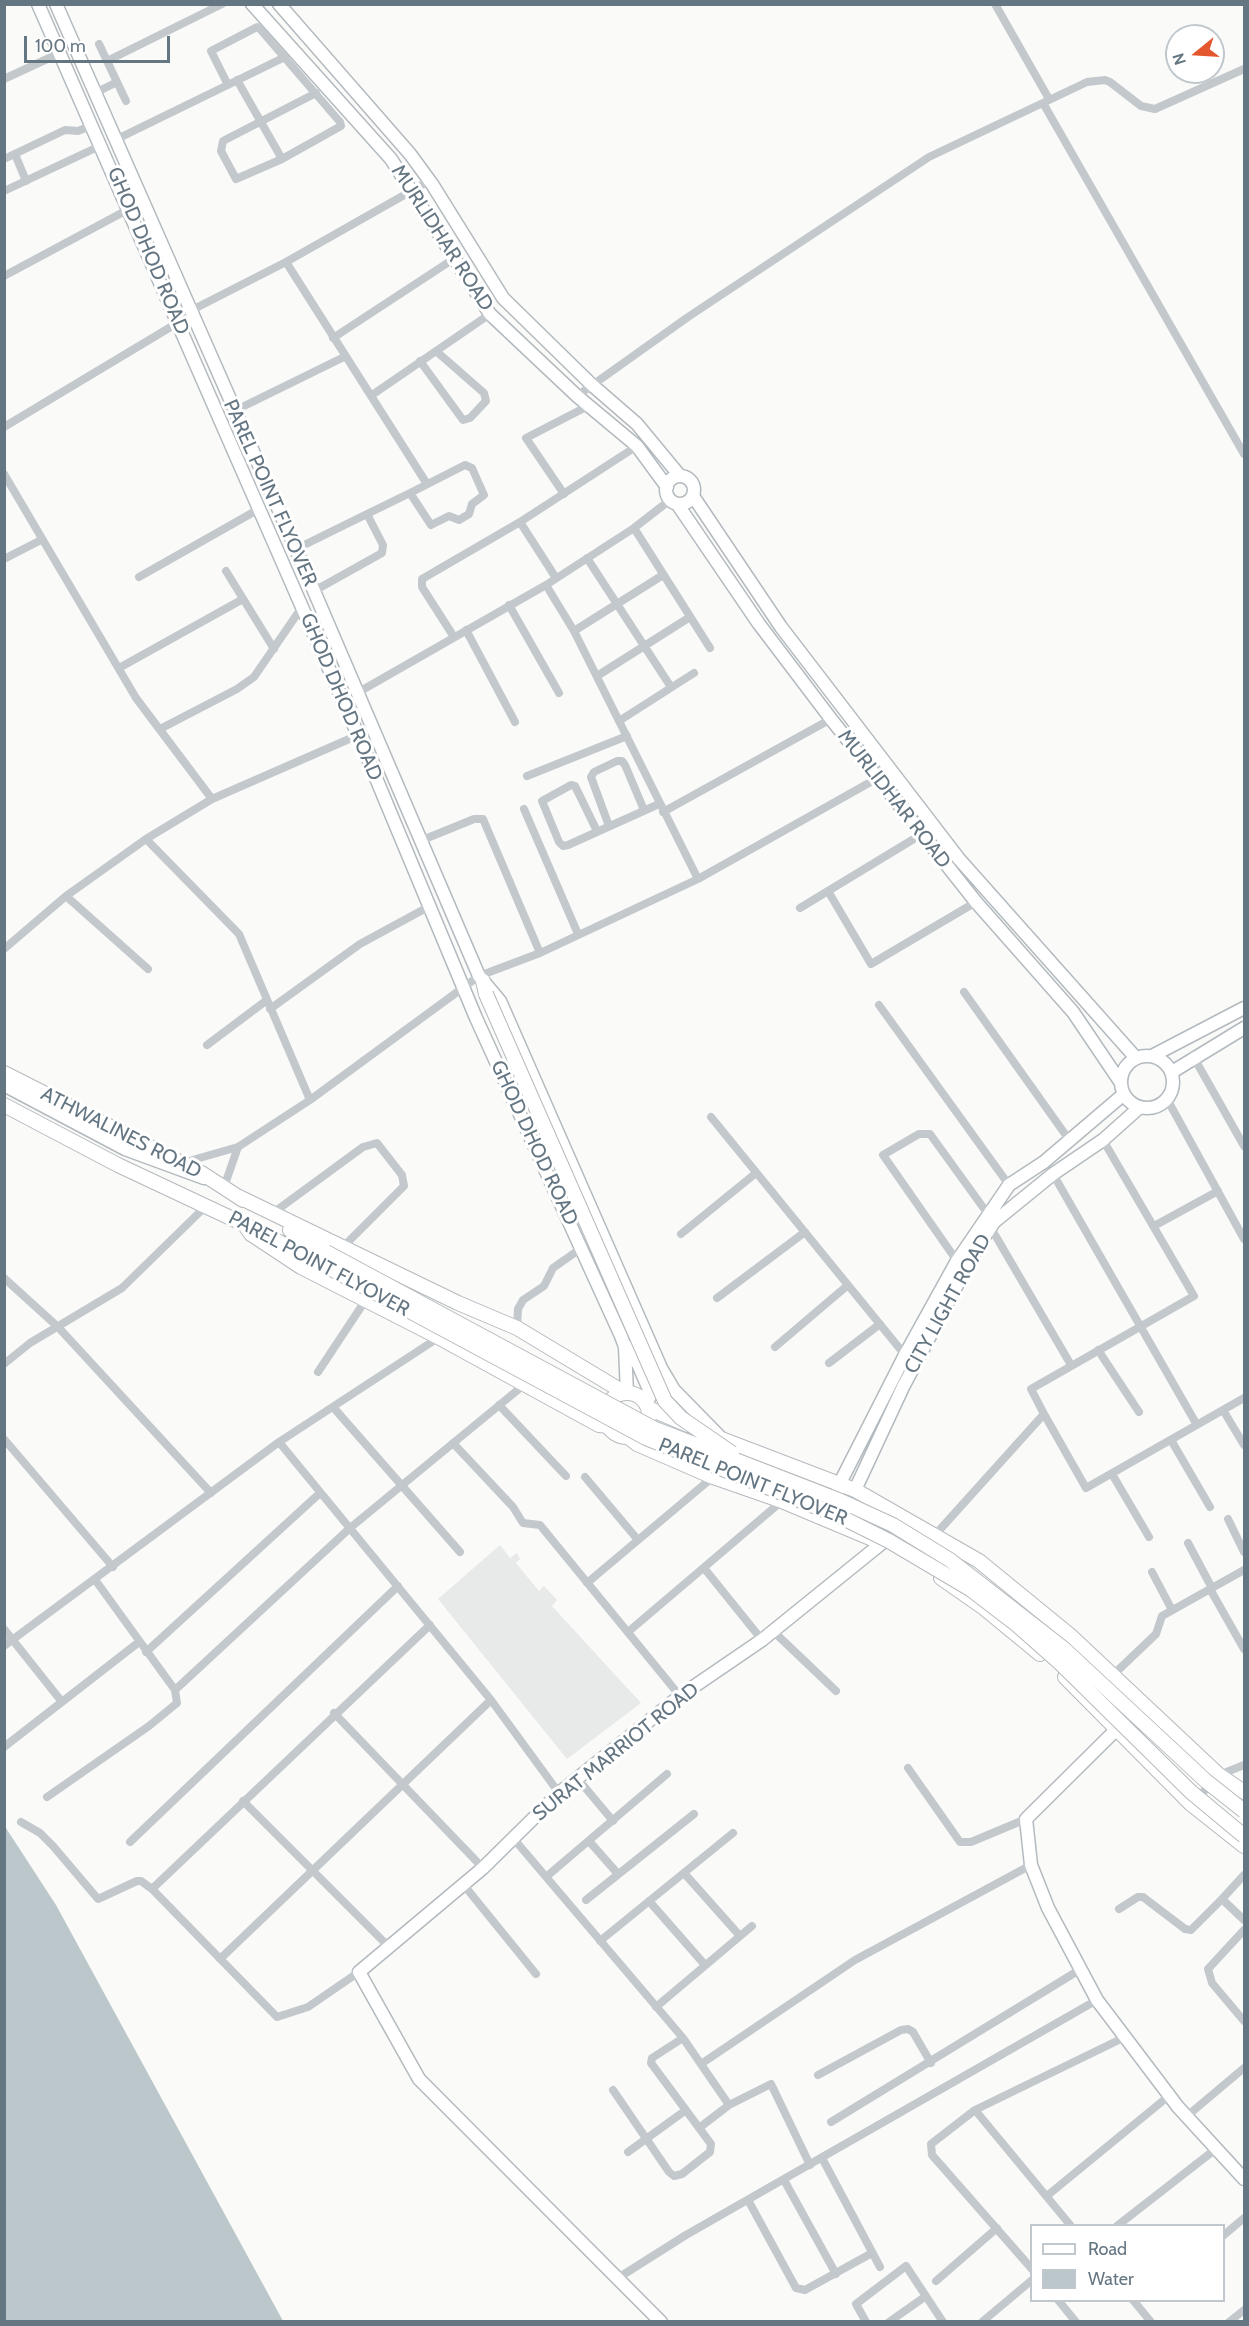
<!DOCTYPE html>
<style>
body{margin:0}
#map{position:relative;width:1249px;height:2326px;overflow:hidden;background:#fafaf8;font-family:Cabin,sans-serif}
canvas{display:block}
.frame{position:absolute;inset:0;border:6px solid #657683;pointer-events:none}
.legend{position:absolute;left:1030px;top:2224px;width:195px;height:78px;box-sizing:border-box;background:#fff;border:2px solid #c1c8cd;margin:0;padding:8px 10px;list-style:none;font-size:18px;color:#657683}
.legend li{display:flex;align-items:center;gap:12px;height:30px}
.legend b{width:30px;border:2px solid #c1c8cd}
.north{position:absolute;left:1165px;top:24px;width:60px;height:60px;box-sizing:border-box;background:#fff;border:2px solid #c1c8cd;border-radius:50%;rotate:252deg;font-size:16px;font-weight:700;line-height:24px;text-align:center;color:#657683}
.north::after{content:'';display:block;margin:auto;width:21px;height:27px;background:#e4572e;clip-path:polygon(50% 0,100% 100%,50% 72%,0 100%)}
.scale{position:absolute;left:24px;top:36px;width:146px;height:27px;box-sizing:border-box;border:3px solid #657683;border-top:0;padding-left:8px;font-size:18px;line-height:21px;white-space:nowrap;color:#657683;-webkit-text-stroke:4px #fff;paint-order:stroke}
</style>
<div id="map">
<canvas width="1249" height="2326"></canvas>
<div class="frame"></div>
<ul class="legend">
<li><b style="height:8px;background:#fff"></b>Road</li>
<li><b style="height:16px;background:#bbc7cb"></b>Water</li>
</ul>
<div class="north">N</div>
<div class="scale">100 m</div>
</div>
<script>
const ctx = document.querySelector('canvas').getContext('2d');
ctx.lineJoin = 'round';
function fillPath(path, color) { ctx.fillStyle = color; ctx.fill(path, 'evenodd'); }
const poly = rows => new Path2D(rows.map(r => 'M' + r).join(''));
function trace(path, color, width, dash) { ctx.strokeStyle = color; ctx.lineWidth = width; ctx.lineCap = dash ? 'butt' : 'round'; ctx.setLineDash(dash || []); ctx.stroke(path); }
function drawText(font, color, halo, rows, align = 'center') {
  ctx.font = font + ' Cabin,sans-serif'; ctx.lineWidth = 6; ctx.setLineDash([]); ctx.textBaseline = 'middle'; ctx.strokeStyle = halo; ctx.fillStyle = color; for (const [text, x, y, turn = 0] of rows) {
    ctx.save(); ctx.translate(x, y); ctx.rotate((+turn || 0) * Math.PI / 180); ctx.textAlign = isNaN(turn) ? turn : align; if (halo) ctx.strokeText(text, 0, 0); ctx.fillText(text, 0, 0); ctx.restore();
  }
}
const built = poly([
 [500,1545,510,1558,517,1553,520,1559,516,1563,539,1591,544,1586,557,1600,552,1606,641,1703,567,1759,438,1599]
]);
const water = poly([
 [4,1825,56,1905,283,2321,5,2321]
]);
const street = poly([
 [995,4,1049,99],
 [99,44,126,101],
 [107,61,222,4],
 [4,79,60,53],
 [237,80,282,159],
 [228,85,211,51,257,27,260,29,340,122,341,126,282,159,236,179,221,151,223,141,316,93],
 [95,93,117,82],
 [1043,103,1244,454],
 [115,140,285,57],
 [15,154,26,181],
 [4,159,65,130,78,131,93,125],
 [4,191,102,145],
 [286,262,427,484],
 [4,276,129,209],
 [333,338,455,258],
 [420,361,463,420,470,418,486,401,484,393,436,351],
 [372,395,490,314],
 [577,396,688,317,929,157,1087,82,1105,80,1110,82,1141,106,1155,109,1244,69],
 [234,411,344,357],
 [4,427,179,322,190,311,286,262,429,181],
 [4,474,136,698,212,799,146,839,66,896,4,949],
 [564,494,526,438,590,405],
 [520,522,556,578],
 [634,528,710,648],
 [296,549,367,514,410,493,465,465,472,468,484,495,472,504,469,514,459,520,449,516,431,525,410,493],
 [587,558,669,684],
 [4,559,41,540],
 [226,571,274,649],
 [139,577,259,509],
 [546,585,574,631,698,879],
 [314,591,382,553,383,545,367,514],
 [509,605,559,693],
 [466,630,515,722],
 [574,631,663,575],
 [454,637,422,587,422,579,520,522,637,446],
 [119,668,243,599],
 [597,676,690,617],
 [357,693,546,585,634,528,670,500],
 [619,721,694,673],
 [160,729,237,689,254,677,302,607],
 [527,776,627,736],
 [212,799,372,729],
 [524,809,578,934],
 [663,812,831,719],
 [609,826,591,777,594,772,617,761,622,761,625,765,644,810],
 [597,831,575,786,571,785,542,801,559,842,563,846,568,845,659,804],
 [146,839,239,934,310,1100],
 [420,841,474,819,483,819,540,953],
 [828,891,871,964,976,902],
 [66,896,148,969],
 [800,908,922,834],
 [964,992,1070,1141],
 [879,1005,1009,1185],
 [270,1009,360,944,430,906],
 [207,1045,267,1000],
 [1193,1056,1244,1146],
 [1167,1099,1244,1239],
 [711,1117,905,1355],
 [238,1147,310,1100,479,976,540,953,698,879,892,770],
 [182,1163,238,1147,224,1187],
 [1053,1174,1197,1425],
 [273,1213,363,1147,377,1143,402,1175,404,1186,343,1247],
 [1154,1226,1218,1191],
 [991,1228,1071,1365],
 [681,1234,756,1173],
 [957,1261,883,1155,919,1134,930,1134,990,1217],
 [4,1278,58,1327,211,1493],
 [717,1298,805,1232],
 [517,1328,518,1309,523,1300,544,1286,553,1268,583,1247],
 [775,1347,848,1285],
 [1098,1350,1139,1412],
 [829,1363,880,1324],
 [4,1364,30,1343,122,1288,207,1205],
 [318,1372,365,1301],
 [499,1405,566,1476],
 [333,1407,460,1552],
 [1223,1410,1244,1445],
 [1044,1414,1031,1389,1194,1296,1103,1140],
 [4,1439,113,1567],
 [1171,1440,1210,1507],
 [279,1442,491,1700,559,1793],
 [453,1443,513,1507,523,1523,540,1525,680,1696],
 [1112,1474,1149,1537],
 [585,1477,638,1540],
 [1228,1519,1244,1552],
 [935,1535,1044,1414,1086,1488,1244,1398],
 [1188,1543,1212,1588],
 [704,1568,762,1640],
 [1152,1572,1172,1610],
 [587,1583,713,1477],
 [1210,1589,1244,1649],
 [4,1629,62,1702],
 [773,1631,836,1691],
 [628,1632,782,1501],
 [4,1646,279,1442,441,1336],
 [146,1652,320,1493],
 [1113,1675,1156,1634,1162,1616,1244,1570],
 [175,1690,350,1528,525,1384],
 [334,1713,483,1868],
 [4,1747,139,1642],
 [908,1768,960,1842,971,1842,1026,1819],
 [578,1779,613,1821],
 [47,1797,149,1726,177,1703,175,1690,96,1581],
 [1196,1800,1219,1775,1244,1765],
 [243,1801,389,1947],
 [21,1822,40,1833,53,1846,98,1899,137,1881,141,1881,152,1889],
 [513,1838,683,2038,729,2105,771,2084,810,2165],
 [589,1841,618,1874],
 [130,1842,398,1586],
 [684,1873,740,1936],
 [1244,1875,1222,1899,1244,1920],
 [546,1877,667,1774],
 [463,1884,536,1974],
 [586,1900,694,1814],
 [649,1901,705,1965],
 [1119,1909,1138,1897,1143,1897,1185,1929,1191,1930,1222,1899],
 [1244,1930,1208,1969,1212,1983,1244,2021],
 [600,1941,733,1833],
 [220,1959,491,1700],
 [359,1972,308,2007,277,2017,152,1889,430,1625],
 [656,2007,752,1926],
 [701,2064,855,1960,1031,1865],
 [818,2075,901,2030,908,2029,913,2032,931,2063],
 [613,2090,669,2172,674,2176,682,2174,710,2152,711,2144,651,2063,652,2058,683,2038],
 [975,2110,1071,2226],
 [1187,2116,1244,2068],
 [831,2122,1081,1969],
 [699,2128,729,2105],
 [628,2152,686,2110],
 [822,2158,880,2267],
 [784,2180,836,2274],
 [1048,2195,1170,2095],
 [748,2200,796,2288,805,2290,872,2253],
 [1117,2226,1217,2148],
 [1224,2235,1244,2218],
 [1032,2269,932,2155,931,2144,975,2110,1125,2037],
 [618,2278,686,2235,1097,2000],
 [936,2281,997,2228],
 [1058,2300,1076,2322],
 [1133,2300,1151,2322],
 [866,2322,856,2304,906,2266,943,2322],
 [889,2322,926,2296],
 [982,2322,1032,2280],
 [1229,2322,1244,2310]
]);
const secondary = poly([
 [38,4,358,735,476,1018,621,1336,625,1347,627,1393],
 [56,4,296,549,479,976,500,1001,661,1368,674,1390,721,1438],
 [252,4,391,159,490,314,577,396,637,446,667,487],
 [279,4,410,154,432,184,503,298,592,385,637,424,680,476],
 '666 490a14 14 0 1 1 28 0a14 14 0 1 1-28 0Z',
 [693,496,781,627,959,859,1136,1058],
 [678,505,759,624,831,719,976,902,1073,1012,1121,1083],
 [1152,1056,1244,1008],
 '1121 1082a26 26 0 1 1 52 0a26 26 0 1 1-52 0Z',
 [1172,1072,1244,1028],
 [4,1085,125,1149,204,1178],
 [625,1345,638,1364,651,1394,646,1405],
 [855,1490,903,1387,974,1253,994,1222,1053,1174,1103,1140,1140,1107],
 [838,1492,840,1483,905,1355,957,1261,1009,1185,1044,1162,1124,1094],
 [1140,1706,1026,1819,1031,1865,1048,1908,1097,2000,1178,2107,1244,2179],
 [661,2322,419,2079,359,1972,483,1868,559,1793,680,1696,762,1640,882,1543]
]);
const primary = poly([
 [483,981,486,994],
 [4,1073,203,1174,243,1200],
 [4,1105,118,1165,252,1228],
 [237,1196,458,1303,517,1328,625,1393],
 [244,1224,251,1234,301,1267,440,1338,599,1425,608,1426],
 [290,1230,326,1252],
 [269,1237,320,1263],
 '605 1415a22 22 0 1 1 44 0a22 22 0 1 1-44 0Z',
 [648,1408,688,1425],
 [711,1435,855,1490,979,1561,1072,1637,1219,1775,1244,1792],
 [628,1437,637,1444,713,1477,782,1501,875,1540],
 [941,1578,984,1608,1040,1654],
 [1065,1677,1191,1804,1244,1846]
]);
const primaryBridge = poly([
 [486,994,665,1401,681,1418,732,1453],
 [326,1252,653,1428,841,1501,893,1525,950,1560,1063,1648,1206,1781,1244,1811],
 [320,1263,646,1438,841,1517,889,1541,970,1589,1017,1625,1060,1663,1191,1792,1244,1836]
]);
const streetNames = [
 ["MURLIDHAR ROAD",442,238,57],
 ["GHOD DHOD ROAD",148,251,67],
 ["PAREL POINT FLYOVER",270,493,66],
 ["GHOD DHOD ROAD",341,697,67],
 ["MURLIDHAR ROAD",894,799,52],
 ["ATHWALINES ROAD",121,1133,27],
 ["GHOD DHOD ROAD",534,1143,65],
 ["PAREL POINT FLYOVER",319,1264,28],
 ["CITY LIGHT ROAD",948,1304,-61],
 ["PAREL POINT FLYOVER",753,1482,22],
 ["SURAT MARRIOT ROAD",616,1752,-39]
];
fillPath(built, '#e8e9e9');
fillPath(water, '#bbc7cb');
trace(secondary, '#b3babf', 15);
trace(primary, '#b5babe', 16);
trace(street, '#c3c8cc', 8);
trace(secondary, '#fff', 12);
trace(primary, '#fff', 14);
trace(primaryBridge, '#b5babe', 16, []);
trace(primaryBridge, '#fff', 14);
drawText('20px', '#657683', '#fff', streetNames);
</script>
